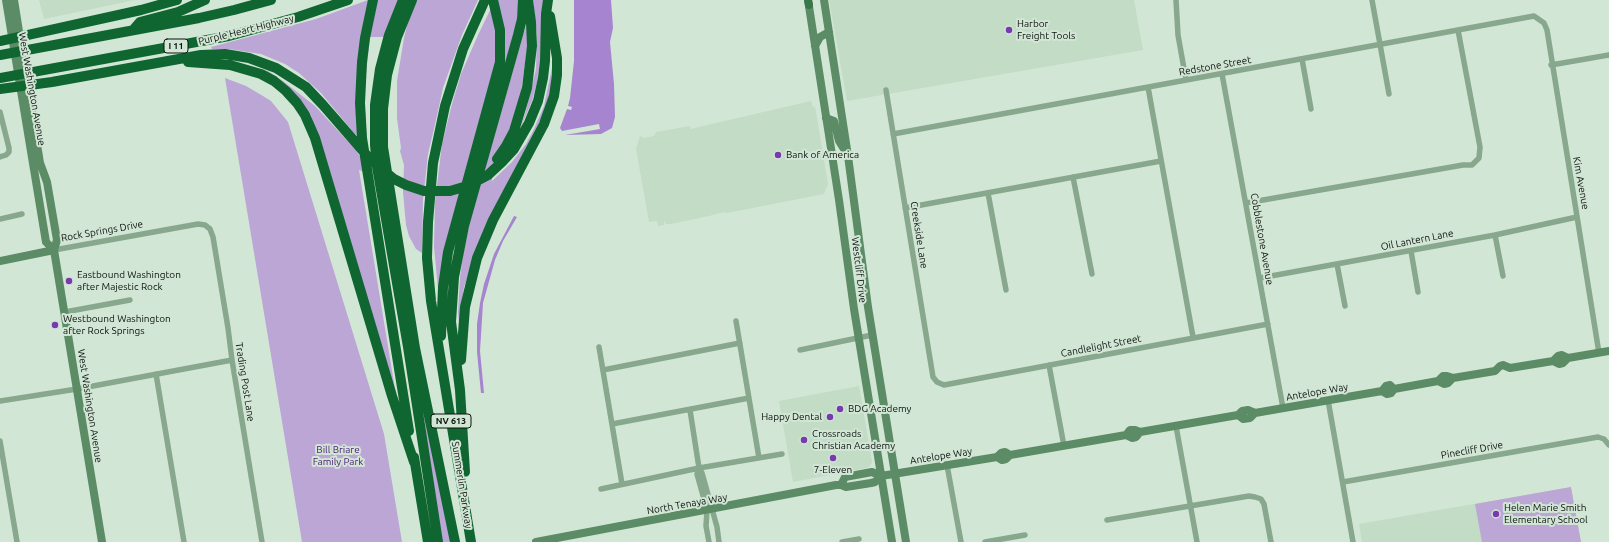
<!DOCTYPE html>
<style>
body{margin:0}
canvas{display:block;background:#d2e6d5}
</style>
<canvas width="1609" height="542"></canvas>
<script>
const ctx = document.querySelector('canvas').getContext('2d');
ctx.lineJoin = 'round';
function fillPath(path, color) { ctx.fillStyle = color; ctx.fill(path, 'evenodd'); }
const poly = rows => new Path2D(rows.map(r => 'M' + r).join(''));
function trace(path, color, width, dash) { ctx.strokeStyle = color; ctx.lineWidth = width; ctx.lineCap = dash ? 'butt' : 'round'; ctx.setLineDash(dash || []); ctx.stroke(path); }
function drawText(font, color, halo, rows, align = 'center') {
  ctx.font = font + ' Ubuntu,sans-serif'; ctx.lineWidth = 4; ctx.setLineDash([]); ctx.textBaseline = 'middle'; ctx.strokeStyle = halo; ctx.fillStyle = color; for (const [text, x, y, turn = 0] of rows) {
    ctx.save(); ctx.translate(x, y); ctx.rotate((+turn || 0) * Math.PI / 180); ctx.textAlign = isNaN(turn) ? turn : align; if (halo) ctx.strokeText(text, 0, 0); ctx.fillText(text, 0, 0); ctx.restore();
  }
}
const built = poly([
 [39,0,135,0,44,19],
 [829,0,1134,0,1143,50,847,101],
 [811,101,813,107,815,106,828,184,824,194,727,213,724,212,709,216,671,224,666,224,664,221,664,225,658,226,657,221,649,222,636,149,640,136,644,138,654,136,656,132,690,126,690,129],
 [859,386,872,462,870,466,867,468,793,482,779,401],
 [1571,487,1581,542,1362,542,1359,524]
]);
const green = poly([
 [368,0,478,0,462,35,453,60,443,88,434,129,428,154,423,200,422,253,416,249,409,236,406,225,403,192,404,165,400,151,401,148,397,118,397,81,404,38,408,22,384,37,370,37,365,84,365,109,367,145,355,134,321,93,299,73,285,64,261,54,229,49,212,49,211,47,316,19],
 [495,0,519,0,516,27,439,299,434,247,435,202,442,144,452,104,461,74,478,35],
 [533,0,543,0,540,63,537,83,532,101,520,129,525,114,536,69,537,34],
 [527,22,528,42,520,100,507,137,494,155,492,181,512,162,526,144,533,131,544,106,554,58,554,74,546,109,486,224,464,287,459,322,458,312,460,278,463,254,471,216],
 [258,69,268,71,283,81,315,106,356,150,372,175,359,170,396,395,311,115,296,95],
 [225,78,246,86,263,96,271,101,288,122,384,434,402,542,302,542],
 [420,392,451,542,442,542],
 [1571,487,1581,542,1482,542,1475,504]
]);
const water = poly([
 [574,0,611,0,613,28,610,42,614,84,615,117,612,128,601,134,565,135,600,129,599,124,562,131,560,128,567,109,571,110,572,107,568,106,570,98,574,61],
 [514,216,517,217,503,241,495,260,483,303,480,351,484,393,481,393,477,352,477,324,480,303,484,284,494,254]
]);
const street = poly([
 [1176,0,1178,35,1186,80],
 [1372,0,1389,94],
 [1302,59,1311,109],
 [1551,65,1609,55],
 [1222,74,1283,408],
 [1148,87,1193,337],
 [886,90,933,377,937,382,944,385,1268,324],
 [0,112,9,148,9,152,6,155,0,157],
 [893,134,1534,16,1544,23,1547,30,1599,353],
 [1073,177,1092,274],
 [988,193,1006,290],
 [1246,203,1463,165,1472,165,1479,158,1480,147,1458,30],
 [905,208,1161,161],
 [0,219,22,214],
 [1495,235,1503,276],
 [54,250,198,224,205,225,210,229,213,237,228,328,232,360,262,542],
 [1411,251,1418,292],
 [1337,264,1345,306],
 [1260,278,1495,235,1577,217],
 [65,312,130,300],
 [736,321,759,458],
 [599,347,622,484],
 [800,350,872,335],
 [1049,365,1064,446],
 [603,370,740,343],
 [156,374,184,542],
 [1328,400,1353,542],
 [0,401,77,389,232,360],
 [690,410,699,468,702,473,717,527,719,542],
 [612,424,749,398],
 [1176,426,1197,542],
 [0,441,17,542],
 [947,465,961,542],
 [699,468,697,474,707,510,706,526,709,542],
 [1343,482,1598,437,1604,439,1609,445],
 [601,489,699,468,782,454],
 [1107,520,1249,496,1255,497,1261,499,1264,504,1271,542],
 [842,542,859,539],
 [985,542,1025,535]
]);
const secondary = poly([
 [6,0,46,242,54,250],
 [14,0,40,163,47,182,57,240,54,250,102,542],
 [808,0,839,200,854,309,892,542],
 [824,0,848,156,868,307,906,542],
 [815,46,820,37,829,32],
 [826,118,834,121,839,141,847,154],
 [0,261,54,250],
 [1553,361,1559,364,1563,363,1568,358],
 [1438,381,1443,376,1447,376,1453,378],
 [1382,391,1387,394,1391,393,1394,389],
 [1238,415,1243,419,1250,418,1255,413],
 [1126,435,1132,438,1136,437,1140,432],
 [997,457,1001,453,1005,452,1010,455],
 [841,485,845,477,872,472,881,476],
 [536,542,836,485,841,485,846,487,871,483,875,482,881,476,997,457,1002,460,1006,459,1010,455,1126,435,1130,430,1135,430,1140,432,1238,415,1242,411,1248,410,1255,413,1347,397,1382,391,1386,386,1390,385,1394,389,1438,381,1444,384,1448,383,1453,378,1495,371,1500,366,1503,365,1510,368,1553,361,1558,356,1562,355,1568,358,1609,351]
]);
const primary = poly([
 [808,0,809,5]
]);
const highway = poly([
 [373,0,365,38,362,62,360,103,362,138,409,431],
 [403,0,389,35,380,69,375,105,375,145,377,167,408,347,438,542],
 [412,0,397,37,387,75,383,109,383,147,415,348,455,542],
 [134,29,140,22,178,12,205,0],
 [0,41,141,10,177,0],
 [0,55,199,18,234,10,271,0],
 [188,62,230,65,261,74,274,81,286,91,297,103,305,115,315,138,392,396,414,462],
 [0,78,229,36,298,17,348,0],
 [0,89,52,82,201,55,225,54,249,58,276,68,306,87,323,105,370,159,394,179,406,185,424,191,450,191,467,186,488,175,502,162,514,149,529,123,538,101,543,78,545,61,546,14,548,0],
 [497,159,506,146,514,131,527,88,532,46,531,22,528,0],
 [441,336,443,287,448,252,500,62,500,30,493,0],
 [461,360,465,307,477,258,493,220,544,124,554,96,557,75,557,58,550,16],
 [414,457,428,542],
 [465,472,460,390,451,322,454,277,464,226,518,35,522,19,523,0],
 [471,542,431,301,427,258,428,222,433,163,445,106,463,49,485,0]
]);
const markers = [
 [1009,30,4,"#773aaf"],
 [778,155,4,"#773aaf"],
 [69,281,4,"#773aaf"],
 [55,325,4,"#773aaf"],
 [840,409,4,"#773aaf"],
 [830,417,4,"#773aaf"],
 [804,440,4,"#773aaf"],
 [833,458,4,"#773aaf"],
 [1496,514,4,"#773aaf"]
];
const shields = [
 [176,46,24],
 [451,421,40]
];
const shieldNames = [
 ["I 11",176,46],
 ["NV 613",451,421]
];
const poiNames = [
 ["Harbor",1017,24],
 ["Freight Tools",1017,36],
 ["Bank of America",786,155],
 ["Eastbound Washington",77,275],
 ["after Majestic Rock",77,287],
 ["Westbound Washington",63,319],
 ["after Rock Springs",63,331],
 ["BDG Academy",848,409],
 ["Happy Dental",822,417,"right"],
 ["Crossroads",812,434],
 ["Christian Academy",812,446],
 ["7-Eleven",833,470,"center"],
 ["Helen Marie Smith",1504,508],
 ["Elementary School",1504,520]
];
const streetNames = [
 ["Purple Heart Highway",246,30,-14],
 ["Redstone Street",1215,66,-10],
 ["West Washington Avenue",32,89,80],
 ["Kim Avenue",1581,183,80],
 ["Rock Springs Drive",102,231,-10],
 ["Creekside Lane",919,235,81],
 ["Cobblestone Avenue",1262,239,80],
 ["Oil Lantern Lane",1417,240,-11],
 ["Westcliff Drive",859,270,83],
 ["Candlelight Street",1101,346,-11],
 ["Trading Post Lane",245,382,81],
 ["Antelope Way",1317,392,-10],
 ["West Washington Avenue",90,406,81],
 ["Pinecliff Drive",1472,450,-10],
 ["Antelope Way",941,456,-9],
 ["Summerlin Parkway",462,485,81],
 ["North Tenaya Way",687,504,-10]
];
const parkNames = [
 ["Bill Briare",338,450],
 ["Family Park",338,462]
];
fillPath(built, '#c2dcc6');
fillPath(green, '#bba6d6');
fillPath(water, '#a684cf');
trace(street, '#88a88e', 5.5);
trace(secondary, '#5c8c66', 8);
trace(primary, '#39784a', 8);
trace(highway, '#106630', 10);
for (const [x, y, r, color] of markers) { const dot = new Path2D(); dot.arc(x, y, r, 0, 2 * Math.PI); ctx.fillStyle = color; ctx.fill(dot); trace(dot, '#d2e6d5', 1.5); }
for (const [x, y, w] of shields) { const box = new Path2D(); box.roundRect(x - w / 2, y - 7, w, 14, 3); ctx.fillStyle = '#d2e6d5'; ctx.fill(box); trace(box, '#0c130e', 1); }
drawText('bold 9px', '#0c130e', null, shieldNames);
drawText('10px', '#0c130e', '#d2e6d5', poiNames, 'left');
drawText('10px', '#0c130e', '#d2e6d5', streetNames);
drawText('10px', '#4a1872', '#d2e6d5', parkNames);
</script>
